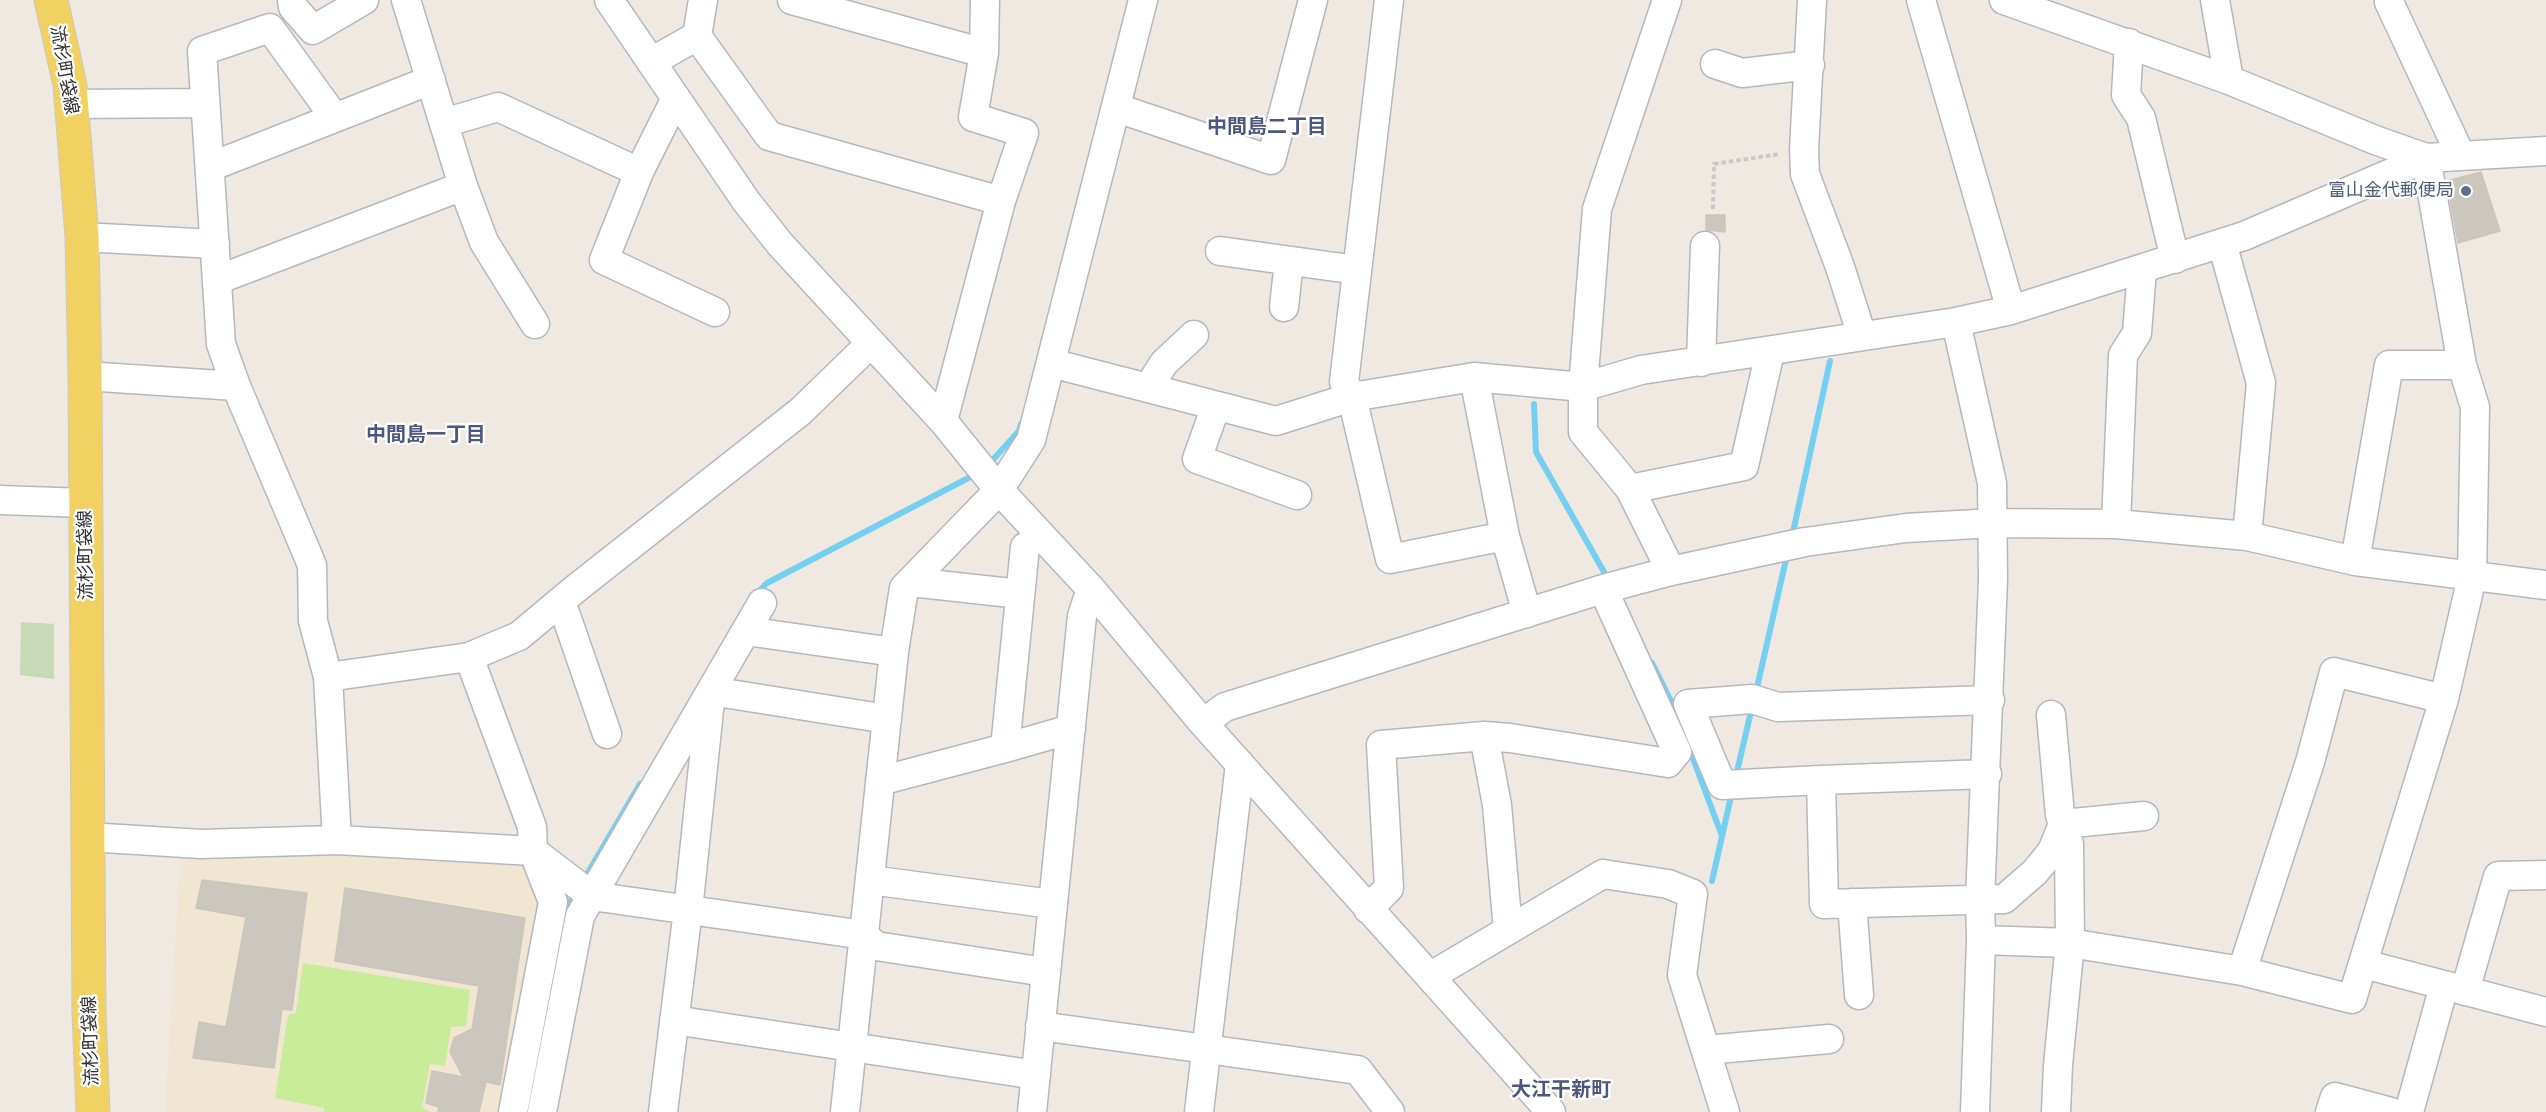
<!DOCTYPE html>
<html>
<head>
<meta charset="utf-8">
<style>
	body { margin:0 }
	canvas { display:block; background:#efe9e1 }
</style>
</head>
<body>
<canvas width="2546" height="1112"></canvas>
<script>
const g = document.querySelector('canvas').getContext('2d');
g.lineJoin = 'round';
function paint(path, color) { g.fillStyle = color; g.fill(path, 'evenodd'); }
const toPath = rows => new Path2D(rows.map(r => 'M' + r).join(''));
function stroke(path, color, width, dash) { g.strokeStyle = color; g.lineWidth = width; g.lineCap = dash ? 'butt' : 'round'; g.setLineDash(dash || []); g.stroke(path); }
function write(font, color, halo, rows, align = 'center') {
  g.font = font + ' "PT Sans","Noto Sans JP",sans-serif'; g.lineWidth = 4.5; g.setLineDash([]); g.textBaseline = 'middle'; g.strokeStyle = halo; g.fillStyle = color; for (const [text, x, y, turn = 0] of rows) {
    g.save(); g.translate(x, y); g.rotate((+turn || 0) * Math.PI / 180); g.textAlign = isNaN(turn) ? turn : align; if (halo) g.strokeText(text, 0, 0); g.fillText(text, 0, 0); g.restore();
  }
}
paint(toPath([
	[181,851,518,858,545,908,505,1112,165,1112]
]), '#f0e6d1');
paint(toPath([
	[21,622,54,624,54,679,20,675]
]), '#c8d9b8');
paint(toPath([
	[303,963,470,990,466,1026,451,1027,445,1066,430,1064,422,1107,430,1112,324,1112,324,1108,275,1098,288,1015,296,1013]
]), '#c9ec9a');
stroke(toPath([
	[1534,404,1536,452,1608,579],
	[989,464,1019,431,1021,424],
	[1792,537,1830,361],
	[756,594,767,583,976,474],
	[1652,663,1674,707,1685,736],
	[1756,692,1787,555],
	[1688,745,1722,836],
	[1736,776,1752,707],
	[583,881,640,784],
	[1712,881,1732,792],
	[561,933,571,900,576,892]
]), '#75cff0', 6);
const building = toPath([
	[2481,172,2500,231,2458,243,2447,181,2481,172],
	[1706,215,1725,215,1725,232,1706,230,1706,215],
	[202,880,307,893,292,1010,282,1009,274,1068,193,1058,199,1022,226,1027,246,917,196,908,202,880],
	[345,888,525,918,500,1085,486,1082,479,1112,438,1112,439,1107,426,1103,432,1071,463,1077,450,1052,454,1038,472,1029,479,986,335,961,345,888]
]);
paint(building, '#cbc7bf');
stroke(building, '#cbc5ba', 1.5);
const minor = toPath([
	[292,0,293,7,313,30,364,0],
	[406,0,463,186,484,242,535,324],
	[609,0,746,201,780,244,943,421,999,490,1091,589,1203,723,1551,1112],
	[792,0,984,53],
	[1389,0,1344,382,1352,397,1390,559,1505,536,1474,377],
	[1667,0,1597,209,1583,387,1641,370,1956,322,2011,310,2244,236,2426,158,2462,365,2475,407,2472,577,2444,699,2352,999,2242,971,2070,943,1981,940],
	[1812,0,1804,150,1805,174,1840,267,1862,336],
	[1921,0,2011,310],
	[2004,0,2229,80,2375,140,2426,158,2546,151],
	[2215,0,2229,80],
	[2389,2,2461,156],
	[697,36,769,136,1001,201],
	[2129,43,2126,95,2141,118,2175,259],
	[651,62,697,36,703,0],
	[1715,64,1742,73,1810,65],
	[676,98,639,172,604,260,715,312],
	[72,104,205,103],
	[1117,108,1271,160,1313,0],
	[444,123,498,107,639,172],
	[210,167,431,80],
	[82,237,215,244],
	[2222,243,2261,383,2247,536],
	[1220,251,1357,270],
	[217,280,463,186],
	[1284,307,1289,261],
	[1956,322,1992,483,1993,579,1980,900,1981,940,1975,1112],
	[1701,362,1705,246],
	[1051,363,1276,421,1352,397,1474,377,1583,387,1583,432,1630,489,1744,466,1770,352],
	[2462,365,2389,365,2355,561,2546,585],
	[85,376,236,386,312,565,313,621,328,677,337,840,201,844,88,837],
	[236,386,221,344,202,51,270,28,335,118],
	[1148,388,1164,363,1194,335],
	[1216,406,1197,459,1297,495],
	[943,421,1001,201,1024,133,973,117,984,53,985,0],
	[1630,489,1671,571],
	[0,500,85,503],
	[2116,524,2123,355,2137,333,2142,270],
	[1505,536,1527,613],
	[1025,547,1005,748,1071,729],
	[911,582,1020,594],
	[561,601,607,734],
	[746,631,894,652],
	[469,657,532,827,533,851,553,902,513,1112],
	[328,677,469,657,519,636,574,590,801,411,870,344],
	[2051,715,2060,815,2069,844,2070,943,2058,1065,2056,1112],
	[1203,723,1225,707,1603,589,1671,571,1805,542,1906,528,1993,523,2116,524,2247,536,2355,561],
	[1484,736,1510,738,1668,763,1677,752,1603,589],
	[1987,774,1821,780,1824,904,2004,899,2035,872,2052,851,2063,824,2144,816],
	[1821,780,1722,785,1688,704,1752,699,1778,707,1990,700],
	[880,781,1005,748],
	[337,840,533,851,592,896,864,935,876,946,1045,972],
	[870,880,1052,904],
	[1852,903,1859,995],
	[1368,909,1389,888,1381,745,1484,736,1497,805,1508,930],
	[2364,964,2546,1012],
	[2242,971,2310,762,2334,672,2444,699],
	[1431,976,1603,874,1668,884,1693,894,1682,975,1725,1112],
	[2465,991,2498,876,2546,875],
	[674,1020,1036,1075],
	[1040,1026,1358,1070,1390,1112],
	[1706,1050,1829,1039],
	[542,1112,580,916,762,603],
	[663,1112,688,910,711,691,887,719],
	[845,1112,894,652,904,588,999,490,1031,440,1143,0],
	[1032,1112,1082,616,1091,589],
	[1199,1112,1240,764],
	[2330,1112,2335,1097,2391,1112],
	[2409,1112,2444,986]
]);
const major = toPath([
	[51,0,70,85,82,237,85,376,89,1014,93,1112]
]);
stroke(minor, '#b4b7c1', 31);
stroke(major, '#c9c9c9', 35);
stroke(toPath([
	[1713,209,1714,164,1780,154]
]), '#c9c9c9', 4, [4.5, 3]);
stroke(minor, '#fff', 28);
stroke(major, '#f2d163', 33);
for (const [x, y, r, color] of [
	[2466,191,6,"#5c6f8a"]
]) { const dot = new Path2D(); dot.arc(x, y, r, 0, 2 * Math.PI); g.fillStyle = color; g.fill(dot); stroke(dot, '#fff', 2); }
write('18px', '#2e2e2e', '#fff', [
	["流杉町袋線",64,70,80],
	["流杉町袋線",86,555,-91],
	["流杉町袋線",91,1041,-92]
]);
write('18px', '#4e5e75', '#fff', [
	["富山金代郵便局",2454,191]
], 'right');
write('bold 20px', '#4d5680', '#fff', [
	["中間島二丁目",1267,127],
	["中間島一丁目",426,435],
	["大江干新町",1561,1090]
]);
</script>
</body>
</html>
